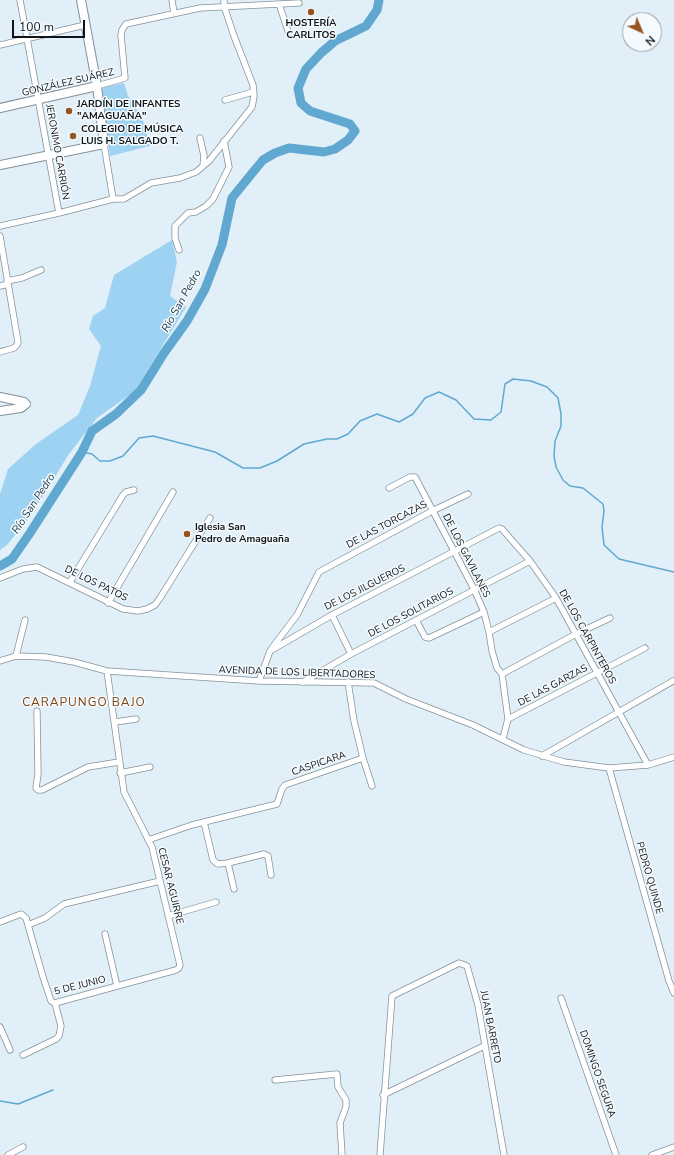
<!DOCTYPE html>
<html>
<head>
<meta charset="utf-8">
<style>
	body { margin:0 }
	#map { position:relative; width:674px; height:1155px; overflow:hidden; background:#e0eff8; font-family:"Nunito Sans",sans-serif }
	canvas { display:block }
	.north { position:absolute; left:622px; top:12px; width:40px; height:40px; box-sizing:border-box; background:#f5fafe; border:1px solid #999ea2; border-radius:50%; rotate:136deg; font-size:11px; font-weight:700; line-height:16px; text-align:center; color:#0f1417 }
	.north::after { content:''; display:block; margin:auto; width:14px; height:18px; background:#965420; clip-path:polygon(50% 0,100% 100%,50% 72%,0 100%) }
	.scale { position:absolute; left:12px; top:20px; width:73px; height:18px; box-sizing:border-box; border:2px solid #0f1417; border-top:0; padding-left:5px; font-size:12px; line-height:14px; white-space:nowrap; color:#0f1417; -webkit-text-stroke:3px #f5fafe; paint-order:stroke }
</style>
</head>
<body>
<div id="map">
<canvas width="674" height="1155"></canvas>
<div class="north">N</div>
<div class="scale">100 m</div>
</div>
<script>
const g = document.querySelector('canvas').getContext('2d');
g.lineJoin = 'round';
function paint(path, color) { g.fillStyle = color; g.fill(path, 'evenodd'); }
const toPath = rows => new Path2D(rows.map(r => 'M' + r).join(''));
function stroke(path, color, width, dash) { g.strokeStyle = color; g.lineWidth = width; g.lineCap = dash ? 'butt' : 'round'; g.setLineDash(dash || []); g.stroke(path); }
function write(font, color, halo, rows, align = 'center') {
  g.font = font + ' "Nunito Sans",sans-serif'; g.lineWidth = 3; g.setLineDash([]); g.textBaseline = 'middle'; g.strokeStyle = halo; g.fillStyle = color; for (const [text, x, y, turn = 0] of rows) {
    g.save(); g.translate(x, y); g.rotate((+turn || 0) * Math.PI / 180); g.textAlign = isNaN(turn) ? turn : align; if (halo) g.strokeText(text, 0, 0); g.fillText(text, 0, 0); g.restore();
  }
}
paint(toPath([
	[124,83,128,96,143,120,150,146,110,156,102,91,104,87],
	[172,240,177,262,170,296,186,307,135,391,97,418,69,454,31,515,7,545,0,550,0,494,8,469,36,444,78,415,90,386,101,346,89,329,93,316,105,308,114,275]
]), '#9dd2f2');
stroke(toPath([
	[82,452,92,454,100,461,110,461,123,456,139,438,153,436,215,452,243,468,260,468,277,461,304,444,327,439,337,439,348,434,360,421,377,414,399,422,413,414,425,398,439,392,456,400,474,419,491,420,501,412,505,384,513,379,531,381,547,387,558,398,561,414,561,426,555,441,554,456,556,467,563,480,570,486,583,488,603,504,604,511,602,527,604,545,619,559,674,572],
	[0,1101,18,1104,53,1090]
]), '#61a8d1', 1.5);
stroke(toPath([
	[0,566,12,559,30,533,82,452,92,431,116,414,141,390,164,353,187,321,205,289,222,245,232,198,249,177,263,160,275,153,289,148,324,152,335,149,348,140,355,131,350,124,310,111,301,103,298,88,306,69,321,53,335,41,366,26,377,10,379,0]
]), '#61a8d1', 9);
const street = toPath([
	[20,0,59,213],
	[172,0,174,13],
	[279,4,288,31],
	[0,45,85,25],
	[97,86,125,78,121,35,122,30,126,24,200,8,299,3],
	[225,100,253,92],
	[200,138,204,156,203,166],
	[104,144,113,199],
	[0,226,59,213,113,199,124,199,151,183,180,178,196,172,209,161,252,107,254,96,253,85,234,36,224,6,224,0],
	[0,236,18,342,17,345,14,348,0,352],
	[179,250,175,238,175,226,188,213,196,212,206,206,213,199,229,167,224,141],
	[7,281,22,278,41,270],
	[0,286,8,284],
	[389,488,410,477,415,477,474,589,484,612,489,632,492,651,497,668,502,674,508,719],
	[0,578,23,569,37,567,123,609,138,611,147,609,155,605,160,598,210,518],
	[70,582,123,495,126,492,134,490],
	[108,603,173,492],
	[332,615,351,654],
	[416,620,425,637,429,638,484,612],
	[489,632,556,598],
	[272,648,297,615,319,572,432,511,468,494],
	[16,656,25,620],
	[0,661,16,656,46,657,74,662,107,671,259,681,374,683,406,699,473,725,524,750,564,762,609,768,648,765,674,757],
	[502,674,576,634,610,618],
	[259,681,270,651,332,615,499,528,502,529,530,561,556,598,648,765],
	[303,682,351,654,530,561],
	[37,711,38,774,36,788,38,790,42,790,88,767,119,762],
	[115,722,136,719],
	[503,738,508,719,645,648],
	[542,756,673,681],
	[363,758,372,786],
	[609,768,669,981,674,993],
	[120,773,150,767],
	[204,822,213,860,218,864,228,863,234,889],
	[148,840,192,825,277,804,282,789,285,785,363,758,354,721,348,682],
	[228,863,264,854,268,856,271,875],
	[168,916,216,902],
	[0,922,21,914,26,918,43,977,51,1001,55,1003,176,970,179,968,180,965,152,847,124,792,107,671],
	[28,925,45,918,64,904,160,881],
	[105,934,117,986],
	[561,998,616,1155],
	[0,1027,10,1050],
	[23,1055,56,1039,59,1036,61,1026,55,1003],
	[275,1080,337,1074,338,1087,346,1100,346,1107,340,1123,342,1155],
	[383,1095,484,1046],
	[8,1155,23,1147],
	[380,1155,392,996,459,963,467,966,478,1005,504,1155],
	[652,1155,674,1147]
]);
const secondary = toPath([
	[0,108,97,86],
	[0,165,104,144,97,86,81,0],
	[0,397,24,402,26,404,21,408,0,411]
]);
stroke(street, '#84919a', 7);
stroke(secondary, '#84919a', 10);
stroke(street, '#fff', 5.5);
stroke(secondary, '#fff', 8);
for (const [x, y, r, color] of [
	[311,12,4,"#965420"],
	[69,111,4,"#965420"],
	[73,136,4,"#965420"],
	[187,534,4,"#965420"]
]) { const dot = new Path2D(); dot.arc(x, y, r, 0, 2 * Math.PI); g.fillStyle = color; g.fill(dot); stroke(dot, '#f5fafe', 1.5); }
write('bold 10px', '#0f1417', '#f5fafe', [
	["HOSTERÍA",311,24,"center"],
	["CARLITOS",311,36,"center"],
	["JARDÍN DE INFANTES",77,105],
	["\"AMAGUAÑA\"",77,117],
	["COLEGIO DE MÚSICA",81,130],
	["LUIS H. SALGADO T.",81,142],
	["Iglesia San",195,528],
	["Pedro de Amaguaña",195,540]
], 'left');
write('10px', '#0f1417', '#f5fafe', [
	["GONZÁLEZ SUÁREZ",68,83,-13],
	["JERONIMO CARRIÓN",57,152,80],
	["DE LAS TORCAZAS",387,525,-28],
	["DE LOS GAVILANES",466,556,63],
	["DE LOS PATOS",96,584,26],
	["DE LOS JILGUEROS",365,588,-27],
	["DE LOS SOLITARIOS",411,613,-28],
	["DE LOS CARPINTEROS",587,637,61],
	["AVENIDA DE LOS LIBERTADORES",297,673,2],
	["DE LAS GARZAS",553,686,-28],
	["CASPICARA",319,764,-19],
	["PEDRO QUINDE",649,878,74],
	["CESAR AGUIRRE",170,886,76],
	["5 DE JUNIO",80,986,-14],
	["JUAN BARRETO",490,1027,79],
	["DOMINGO SEGURA",597,1074,71]
]);
write('italic 11px', '#173749', '#f5fafe', [
	["Rio San Pedro",182,301,-61],
	["Río San Pedro",34,504,-57]
]);
g.letterSpacing = '1px';
write('12px', '#7d4311', '#f5fafe', [
	["CARAPUNGO BAJO",84,703]
]);
g.letterSpacing = '0px';
</script>
</body>
</html>
